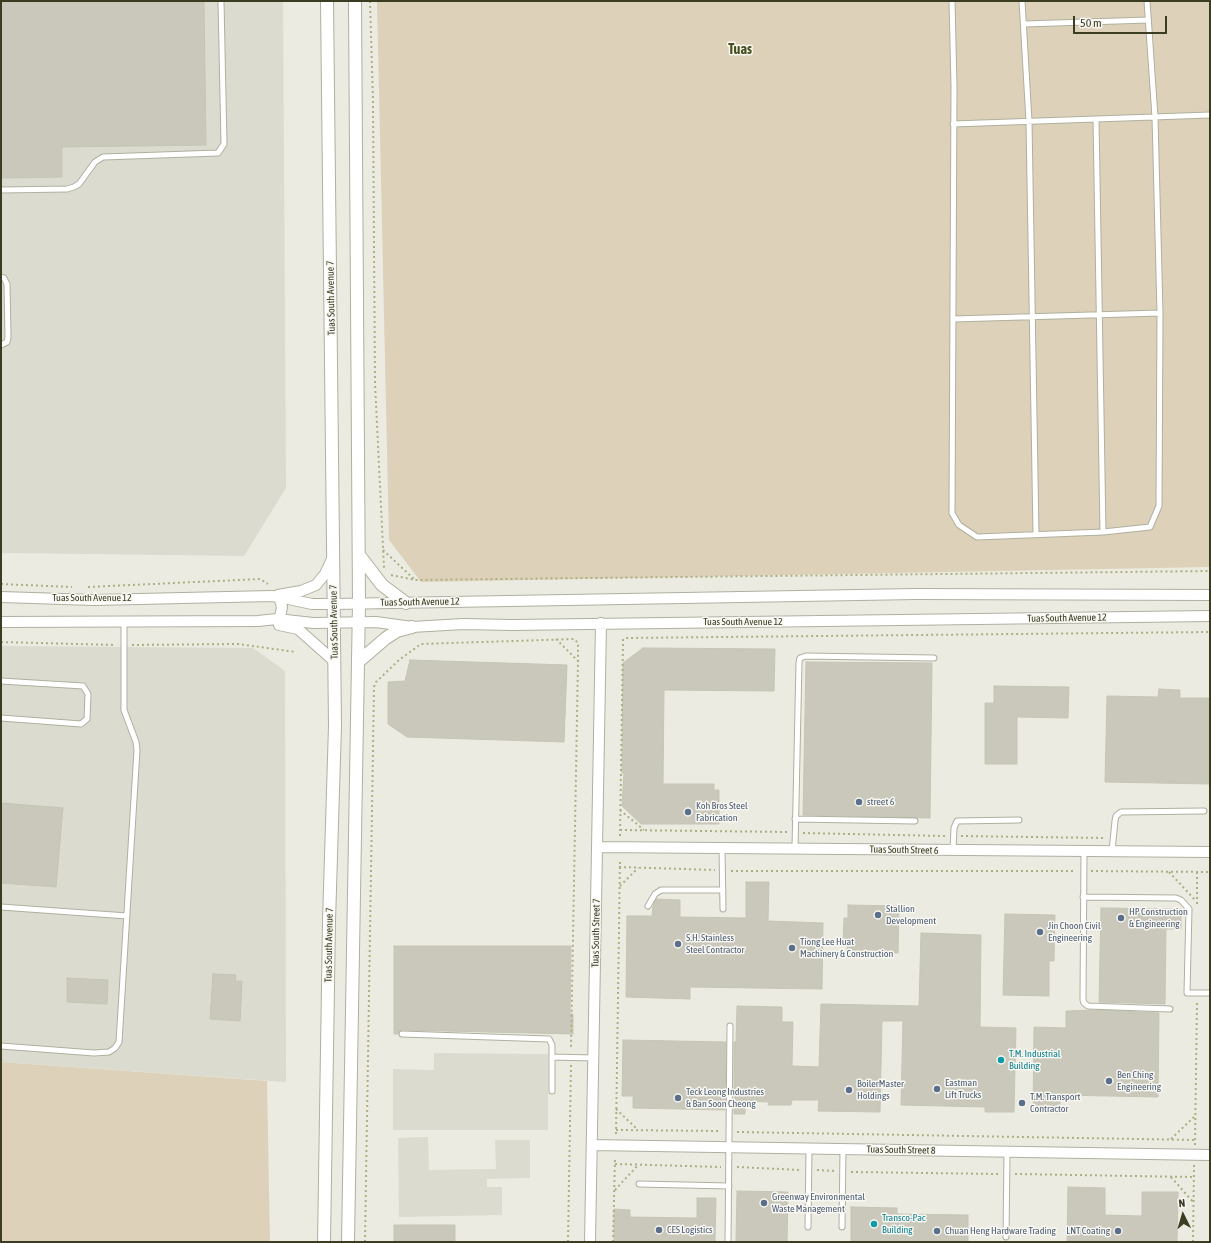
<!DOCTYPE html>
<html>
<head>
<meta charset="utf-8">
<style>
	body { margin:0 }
	#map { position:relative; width:1211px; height:1243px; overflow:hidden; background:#ecebe1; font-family:"Asap Condensed",sans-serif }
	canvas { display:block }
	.frame { position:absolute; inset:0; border:2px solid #3a3d22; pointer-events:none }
	.north { position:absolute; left:1163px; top:1195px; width:40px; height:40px; -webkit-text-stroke:3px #f8f7f2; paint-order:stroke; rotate:355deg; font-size:11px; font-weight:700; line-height:16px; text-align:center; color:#3a3d22 }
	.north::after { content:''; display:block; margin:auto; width:14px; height:18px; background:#3a3d22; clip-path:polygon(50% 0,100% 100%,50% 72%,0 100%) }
	.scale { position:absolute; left:1073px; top:16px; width:94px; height:18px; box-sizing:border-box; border:2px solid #3a3d22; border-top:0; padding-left:5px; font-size:12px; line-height:14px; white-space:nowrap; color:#3a3d22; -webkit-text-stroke:3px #f8f7f2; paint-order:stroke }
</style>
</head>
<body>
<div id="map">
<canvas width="1211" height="1243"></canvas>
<div class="frame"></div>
<div class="north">N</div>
<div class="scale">50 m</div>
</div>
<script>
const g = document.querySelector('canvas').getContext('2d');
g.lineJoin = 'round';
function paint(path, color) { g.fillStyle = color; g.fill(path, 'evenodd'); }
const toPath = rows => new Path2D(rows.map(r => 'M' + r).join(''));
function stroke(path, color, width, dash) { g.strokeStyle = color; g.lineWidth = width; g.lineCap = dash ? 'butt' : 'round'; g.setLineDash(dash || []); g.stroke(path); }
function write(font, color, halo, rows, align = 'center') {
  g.font = font + ' "Asap Condensed",sans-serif'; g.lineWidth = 3; g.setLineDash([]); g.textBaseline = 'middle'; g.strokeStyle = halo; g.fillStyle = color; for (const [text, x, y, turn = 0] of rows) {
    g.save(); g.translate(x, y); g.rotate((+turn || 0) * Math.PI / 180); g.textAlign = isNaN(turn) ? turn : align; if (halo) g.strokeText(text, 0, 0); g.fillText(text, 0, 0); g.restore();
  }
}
paint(toPath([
	[1,1,283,1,286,488,244,556,1,553],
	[1,646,253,648,285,671,286,1082,1,1062],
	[434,1053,548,1054,548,1130,393,1130,393,1069,434,1070],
	[428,1137,429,1170,496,1169,495,1140,530,1140,530,1178,487,1179,487,1187,502,1187,502,1215,399,1217,398,1138]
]), '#dcdbd0');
paint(toPath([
	[377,1,1210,1,1210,567,421,582,389,540],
	[1,1062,267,1081,270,1242,1,1242]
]), '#ddd1ba');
const building = toPath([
	[1,1,204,2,206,145,62,147,62,177,1,178,1,1],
	[643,648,775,649,774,691,664,690,663,784,714,784,714,790,719,790,719,824,641,824,622,806,624,773,622,773,623,663,643,648],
	[410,660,567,665,564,742,407,737,388,724,388,682,405,681,410,660],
	[806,662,932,663,930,818,803,815,806,662],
	[994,686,1069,687,1068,718,1017,717,1017,764,985,764,985,703,994,703,994,686],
	[1159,689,1180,690,1180,698,1210,698,1210,784,1105,782,1107,696,1158,697,1159,689],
	[1,803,63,808,56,887,1,883,1,803],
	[746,882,769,882,768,921,823,923,822,989,690,987,690,999,626,997,627,916,652,916,653,906,656,899,680,900,680,917,746,918,746,882],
	[848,905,899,906,898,953,847,952,847,943,843,943,844,918,848,918,848,905],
	[1101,908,1181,909,1181,929,1166,929,1165,1004,1099,1002,1101,908],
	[1005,914,1055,915,1054,961,1049,961,1049,996,1003,995,1005,914],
	[921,933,981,935,980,1027,1016,1028,1014,1112,985,1112,985,1107,901,1105,903,1021,882,1021,880,1112,818,1111,819,1100,792,1100,791,1105,768,1105,769,1102,745,1101,745,1114,734,1114,734,1042,736,1042,737,1006,782,1007,782,1022,793,1022,792,1066,819,1067,821,1004,919,1006,921,933],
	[394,946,571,946,570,1014,573,1014,573,1034,402,1030,398,1034,394,1034,394,946],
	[213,974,236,975,235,981,242,981,240,1021,210,1019,213,974],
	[67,978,108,980,107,1004,67,1002,67,978],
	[1099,1010,1159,1013,1158,1097,1060,1095,1060,1113,1033,1112,1034,1027,1066,1028,1066,1011,1099,1010],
	[623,1040,726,1042,725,1110,633,1108,633,1096,622,1096,623,1040],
	[1068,1187,1105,1188,1105,1215,1142,1216,1142,1192,1178,1192,1177,1242,1067,1242,1068,1187],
	[737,1191,788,1192,787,1242,736,1242,737,1191],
	[697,1198,716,1198,715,1242,614,1242,614,1209,630,1210,630,1217,697,1218,697,1198],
	[851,1207,897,1208,897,1214,968,1215,968,1242,851,1242,851,1207],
	[394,1225,455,1225,455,1242,394,1242,394,1225]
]);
paint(building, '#c9c8ba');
stroke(building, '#c5c5b4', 1);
const service = toPath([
	[952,1,954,86,952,513,959,525,977,537,1103,532,1150,527,1159,506,1160,313,1155,117,1147,1],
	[1022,1,1029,121,1036,535],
	[1024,24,1148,20],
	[1096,119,1103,532],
	[953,124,1210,115],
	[1,190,67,189,74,187,79,184,95,162,103,157,218,153,224,144,221,1],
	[1,277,4,278,7,284,8,337,7,342,1,345],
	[953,319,1160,313],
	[1,681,83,686,88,694,87,719,81,724,1,718],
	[795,819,915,821],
	[722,848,723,909],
	[795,848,799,662,800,658,806,656,934,658],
	[953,850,954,828,957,821,1019,820],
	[1084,851,1083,1000,1084,1003,1088,1006,1170,1009],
	[1112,851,1115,821,1116,816,1121,812,1204,811],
	[1083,897,1176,898,1181,900,1189,909,1187,993,1210,993],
	[648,906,655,894,661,890,723,890],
	[1,907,127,916],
	[402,1034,549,1039,552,1045,552,1091],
	[1,1046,94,1053,109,1052,115,1048,119,1042,137,750,136,742,124,710,124,621],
	[552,1057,593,1058],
	[639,1184,729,1186],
	[808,1227,809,1149],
	[842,1227,843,1149],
	[1006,1237,1007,1152],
	[728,1242,730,1026]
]);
const minor = toPath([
	[278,595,301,591,316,585,325,574,333,557],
	[1,597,94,600,272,596,279,597,282,607,280,617,277,619],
	[279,597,312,604,334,604,916,594,1210,595],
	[1,622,258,621,277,619,313,623,376,622,412,627,463,624,512,625,1210,616],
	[279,625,298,629,334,661],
	[597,847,1210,852],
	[592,1145,1210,1155],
	[590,1242,601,623]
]);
const tertiary = toPath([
	[359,555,382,585,406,603],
	[358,662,386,638,397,631,412,627],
	[324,1242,329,921,335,726,327,1],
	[348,1242,359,603,355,1]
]);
stroke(service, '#afb0a0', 7);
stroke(minor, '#afb0a0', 12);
stroke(tertiary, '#afb0a0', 14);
stroke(toPath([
	[370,1,373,101,375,383,384,568],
	[383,550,414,579],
	[391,575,415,580,1210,571],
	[1,584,72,587],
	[88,587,260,579,268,584],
	[556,639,578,661,571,1049],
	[1,642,116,645],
	[132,645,238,644,296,652],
	[620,810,644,830],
	[620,830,787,832],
	[803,833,945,836],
	[620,836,623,640,625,638,1210,632],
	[961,836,1105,838],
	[619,867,715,870],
	[731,871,1075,871],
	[1091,871,1210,872],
	[1169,872,1196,901],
	[1197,872,1197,905],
	[620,886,638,868],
	[616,1109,637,1129],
	[616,1130,721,1131],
	[737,1132,1195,1140],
	[616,1134,620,859],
	[1171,1139,1195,1116],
	[1195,1145,1197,1001],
	[615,1164,721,1167],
	[737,1167,801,1170],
	[817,1170,835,1171],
	[851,1172,999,1174],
	[1015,1174,1194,1177],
	[1171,1177,1194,1203],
	[615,1190,638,1165],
	[365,1242,374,687,376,682,399,660,421,644,574,639,578,643,578,661],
	[568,1242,571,1065],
	[613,1242,615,1157],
	[1193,1242,1194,1165]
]), '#acaf82', 2, [2, 3]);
stroke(service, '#fff', 5);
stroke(minor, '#fff', 10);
stroke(tertiary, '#fff', 12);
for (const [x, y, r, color] of [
	[859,802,4,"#5c6f8a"],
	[688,812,4,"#5c6f8a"],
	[878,915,4,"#5c6f8a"],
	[1121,918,4,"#5c6f8a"],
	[1040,932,4,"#5c6f8a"],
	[678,944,4,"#5c6f8a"],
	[792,948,4,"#5c6f8a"],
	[1001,1060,4,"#0f9aa8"],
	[1109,1081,4,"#5c6f8a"],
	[937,1089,4,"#5c6f8a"],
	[849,1090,4,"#5c6f8a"],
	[678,1098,4,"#5c6f8a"],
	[1022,1103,4,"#5c6f8a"],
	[764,1203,4,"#5c6f8a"],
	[874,1224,4,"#0f9aa8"],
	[659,1230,4,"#5c6f8a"],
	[937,1231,4,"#5c6f8a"],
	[1118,1231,4,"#5c6f8a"]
]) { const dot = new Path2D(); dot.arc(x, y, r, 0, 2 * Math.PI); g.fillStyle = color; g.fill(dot); stroke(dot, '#f8f7f2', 1.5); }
write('10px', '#3a3d22', '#f8f7f2', [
	["Tuas South Avenue 7",331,298,-91],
	["Tuas South Avenue 12",92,598],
	["Tuas South Avenue 12",420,602,-1],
	["Tuas South Avenue 12",1067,618,-1],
	["Tuas South Avenue 7",334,622,-91],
	["Tuas South Avenue 12",743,622],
	["Tuas South Street 6",904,850,1],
	["Tuas South Street 7",596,933,-89],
	["Tuas South Avenue 7",329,945,-89],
	["Tuas South Street 8",901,1150,1]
]);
write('10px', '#4e5e75', '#f8f7f2', [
	["street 6",867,802],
	["Koh Bros Steel",696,806],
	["Fabrication",696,818],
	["Stallion",886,909],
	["Development",886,921],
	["HP Construction",1129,912],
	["& Engineering",1129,924],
	["Jin Choon Civil",1048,926],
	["Engineering",1048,938],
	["S.H. Stainless",686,938],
	["Steel Contractor",686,950],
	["Tiong Lee Huat",800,942],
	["Machinery & Construction",800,954],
	["Ben Ching",1117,1075],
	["Engineering",1117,1087],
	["Eastman",945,1083],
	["Lift Trucks",945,1095],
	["BoilerMaster",857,1084],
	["Holdings",857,1096],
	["Teck Leong Industries",686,1092],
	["& Ban Soon Cheong",686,1104],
	["T.M. Transport",1030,1097],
	["Contractor",1030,1109],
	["Greenway Environmental",772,1197],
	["Waste Management",772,1209],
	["CES Logistics",667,1230],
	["Chuan Heng Hardware Trading",945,1231],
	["LNT Coating",1110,1231,"right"]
], 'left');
write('10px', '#0d838f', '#f8f7f2', [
	["T.M. Industrial",1009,1054],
	["Building",1009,1066],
	["Transco-Pac",882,1218],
	["Building",882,1230]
], 'left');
write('bold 14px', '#484f1e', '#f8f7f2', [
	["Tuas",740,50]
]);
</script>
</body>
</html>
